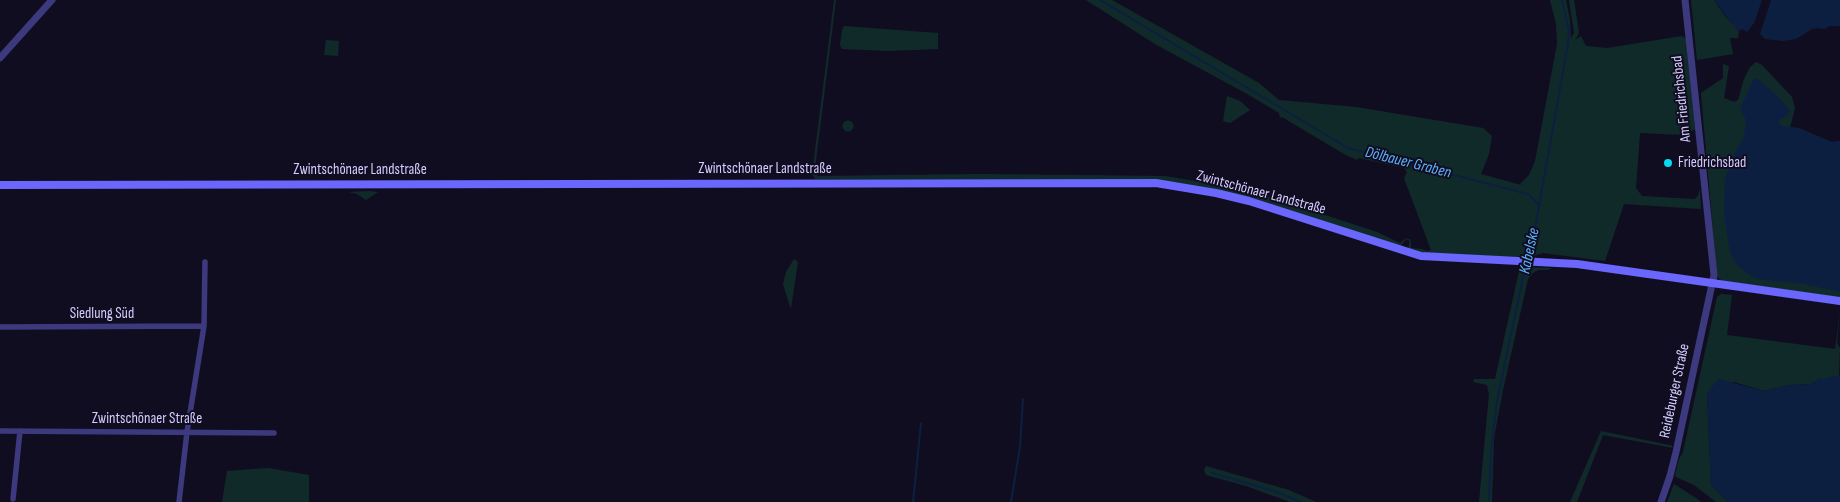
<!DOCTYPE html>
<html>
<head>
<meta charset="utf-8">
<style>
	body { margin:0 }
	canvas { display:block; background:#110d20 }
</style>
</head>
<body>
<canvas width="1840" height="502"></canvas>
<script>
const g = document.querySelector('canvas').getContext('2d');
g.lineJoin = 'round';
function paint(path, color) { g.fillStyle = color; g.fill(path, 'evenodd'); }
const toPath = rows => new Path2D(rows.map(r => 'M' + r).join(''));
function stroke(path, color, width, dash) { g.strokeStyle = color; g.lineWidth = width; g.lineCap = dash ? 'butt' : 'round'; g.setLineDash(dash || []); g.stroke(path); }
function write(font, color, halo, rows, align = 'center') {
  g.font = font + ' "Sofia Sans Condensed",sans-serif'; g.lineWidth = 4; g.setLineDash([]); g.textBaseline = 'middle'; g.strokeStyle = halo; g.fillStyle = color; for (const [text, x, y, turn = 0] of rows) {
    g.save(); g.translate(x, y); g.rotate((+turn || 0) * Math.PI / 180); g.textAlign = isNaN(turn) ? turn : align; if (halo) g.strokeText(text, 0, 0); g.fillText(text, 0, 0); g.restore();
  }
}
paint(toPath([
	[834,0,836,0,815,168,815,174,818,176,981,174,1165,176,1219,185,1273,198,1377,232,1400,243,1406,238,1411,240,1411,248,1422,249,1427,251,1431,250,1404,178,1407,172,1404,168,1359,158,1357,160,1344,154,1282,117,1280,118,1279,113,1249,95,1155,44,1086,0,1112,0,1259,83,1279,100,1356,107,1483,128,1492,136,1489,154,1481,174,1521,185,1520,184,1529,175,1535,161,1557,44,1556,24,1550,0,1566,0,1570,21,1571,38,1574,33,1569,0,1574,0,1579,33,1575,40,1581,36,1586,46,1607,48,1682,36,1686,39,1695,129,1685,135,1640,133,1636,188,1642,196,1694,199,1698,196,1700,189,1701,209,1624,204,1605,261,1543,253,1534,256,1520,256,1516,257,1423,253,1408,249,1410,241,1406,239,1400,247,1252,198,1198,186,1161,180,815,179,812,174],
	[1691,0,1714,0,1725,16,1739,31,1738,38,1730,38,1733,54,1697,60],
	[844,26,938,33,938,49,888,51,842,49,840,45,842,30],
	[326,40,339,41,338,56,324,55],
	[1756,62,1762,65,1792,97,1795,108,1790,128,1780,127,1763,84,1807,283,1840,290,1840,298,1723,281,1717,277,1701,93,1723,78,1723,64,1729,66,1724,98,1734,102,1738,100,1744,79,1750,67],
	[1227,96,1240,101,1250,110,1230,123,1223,121],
	'842.5 126a5.5 5.5 0 1 1 11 0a5.5 5.5 0 1 1-11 0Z',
	[370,191,378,192,366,200,357,194,349,192],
	[794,259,798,262,791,308,790,307,783,284,786,272],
	[1520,267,1552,268,1548,270,1538,270,1533,273,1528,279,1503,390,1494,438,1492,502,1479,502,1489,394,1487,385,1473,382,1474,379,1495,379],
	[1721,294,1732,295,1727,335,1835,349,1840,312,1837,343,1840,348,1839,376,1824,380,1821,378,1811,384,1790,385,1764,391,1734,382,1707,393,1711,485,1728,502,1716,502,1694,485,1676,477,1675,475,1679,459,1683,452,1717,297],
	[1601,431,1669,445,1671,445,1673,448,1603,435,1577,502,1570,502],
	[1206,466,1289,490,1316,502,1290,502,1246,486,1206,475,1204,470],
	[268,468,309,475,309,502,222,502,227,471],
	[1674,484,1696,498,1701,502,1667,502]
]), '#102a2a');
paint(toPath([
	[1714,0,1762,0,1754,23,1747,32,1742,29,1739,31,1732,24],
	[1771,0,1840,0,1840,26,1830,26,1824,29,1817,28,1812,29,1796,39,1783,41,1765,39,1760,34],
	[1754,78,1761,81,1783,102,1790,111,1788,115,1778,121,1781,126,1799,128,1832,142,1840,141,1840,292,1804,284,1758,279,1749,275,1736,264,1730,252,1724,214,1725,178,1735,153,1744,137,1746,120,1740,109],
	[1840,375,1840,502,1728,502,1711,485,1707,393,1718,379,1764,391,1790,385,1811,384,1821,378,1825,379]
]), '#0c1f41');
stroke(toPath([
	[1100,0,1348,148,1528,194,1539,205],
	[1527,258,1535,228,1568,44,1569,32,1562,0],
	[1212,473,1274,491,1301,502],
	[913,502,921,423],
	[1011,502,1020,447,1023,399],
	[1489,502,1491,450,1497,401,1526,263]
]), '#0c1f41', 2);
stroke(toPath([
	[0,327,204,326],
	[0,431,274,433],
	[13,499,20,431],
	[179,502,187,432,204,326,205,262]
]), '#3c397f', 5.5);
stroke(toPath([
	[0,58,52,0],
	[1661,502,1670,476,1676,452,1714,275,1685,0]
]), '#3c397f', 7);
stroke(toPath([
	[0,185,1156,183,1216,193,1249,201,1421,256,1577,264,1840,301]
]), '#6b66fc', 8);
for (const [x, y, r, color] of [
	[1668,163,5,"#04daf4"]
]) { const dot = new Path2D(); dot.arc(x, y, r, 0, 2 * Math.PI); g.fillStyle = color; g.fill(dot); stroke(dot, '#110d20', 2); }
write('15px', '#d3cdfe', '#110d20', [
	["Am Friedrichsbad",1682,99,-96],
	["Zwintschönaer Landstraße",765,169],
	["Zwintschönaer Landstraße",360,170],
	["Zwintschönaer Landstraße",1261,193,15],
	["Siedlung Süd",102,314],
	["Reideburger Straße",1675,391,-78],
	["Zwintschönaer Straße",147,419]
]);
write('15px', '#d3cdfe', '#110d20', [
	["Friedrichsbad",1678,163]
], 'left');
write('italic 16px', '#5db1fc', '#110d20', [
	["Dölbauer Graben",1408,163,14],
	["Kabelske",1530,251,-78]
]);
</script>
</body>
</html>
